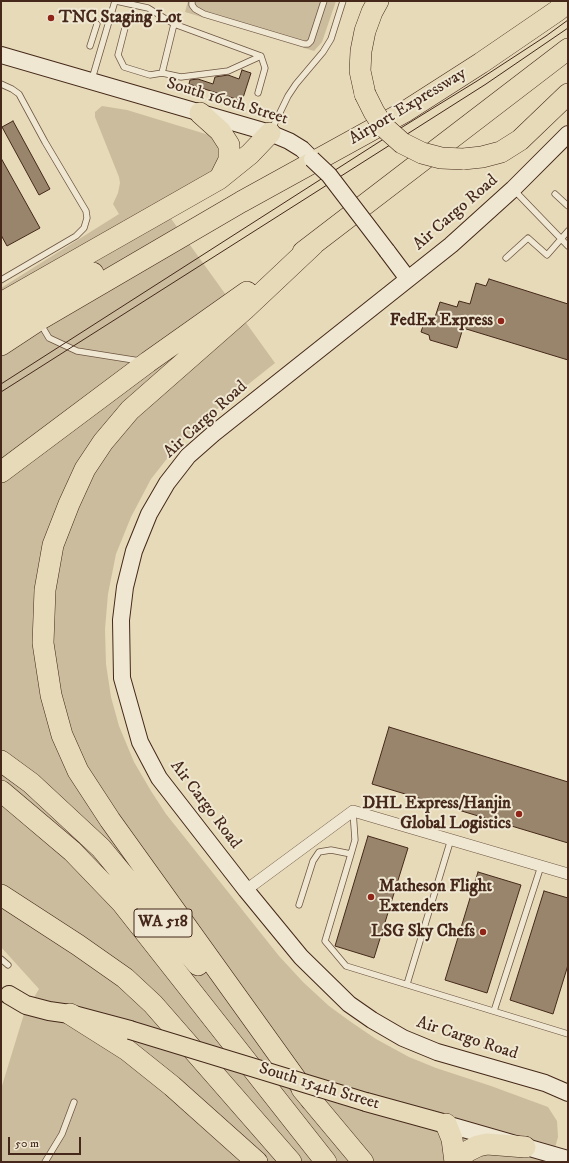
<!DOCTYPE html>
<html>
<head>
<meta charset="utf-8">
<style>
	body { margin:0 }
	#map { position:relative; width:569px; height:1163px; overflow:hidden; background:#e6dab8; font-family:"IM FELL DW Pica",serif }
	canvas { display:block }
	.frame { position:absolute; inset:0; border:2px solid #45281a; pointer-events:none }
	.scale { position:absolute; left:8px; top:1137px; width:73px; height:18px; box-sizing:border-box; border:2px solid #45281a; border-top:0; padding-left:5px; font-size:12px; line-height:14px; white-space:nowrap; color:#45281a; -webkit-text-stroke:3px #efe7d1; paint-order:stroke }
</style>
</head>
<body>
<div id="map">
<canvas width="569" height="1163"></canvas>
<div class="frame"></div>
<div class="scale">50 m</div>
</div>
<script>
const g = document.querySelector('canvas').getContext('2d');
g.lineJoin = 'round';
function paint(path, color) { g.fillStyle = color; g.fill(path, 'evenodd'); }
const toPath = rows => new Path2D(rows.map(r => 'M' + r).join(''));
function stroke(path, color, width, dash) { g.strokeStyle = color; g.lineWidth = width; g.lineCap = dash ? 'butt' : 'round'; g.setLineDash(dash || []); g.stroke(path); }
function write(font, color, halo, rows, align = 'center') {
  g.font = font + ' "IM FELL DW Pica",serif'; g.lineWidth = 4; g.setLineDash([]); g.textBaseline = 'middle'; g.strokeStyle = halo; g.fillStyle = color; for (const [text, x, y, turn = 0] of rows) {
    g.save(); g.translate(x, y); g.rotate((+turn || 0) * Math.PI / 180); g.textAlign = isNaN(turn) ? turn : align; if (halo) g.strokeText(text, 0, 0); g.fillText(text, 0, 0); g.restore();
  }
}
paint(toPath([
	[188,1,336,1,322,42,314,51,185,12],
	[102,106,127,110,209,135,217,141,221,153,221,162,209,174,159,202,275,363,211,414,177,446,151,479,131,517,116,554,108,594,105,629,106,664,111,697,119,726,134,762,151,791,166,814,279,956,303,982,329,1006,351,1022,376,1039,409,1057,436,1068,491,1086,548,1107,557,1121,558,1137,551,1162,1,1162,1,1089,24,1014,39,989,1,947,1,288,119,214,113,204,118,193,120,183,119,177,95,117,95,112]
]), '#cbbc9d');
const building = toPath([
	[242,70,251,73,242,101,189,84,190,80,198,79,213,84,215,77,228,75,239,79,242,70],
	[13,121,50,189,39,195,2,127,13,121],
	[1,158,40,228,7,246,1,235,1,158],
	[489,279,568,304,568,360,463,328,457,348,430,340,429,335,421,332,425,320,433,323,440,302,457,307,459,301,470,304,476,283,486,286,489,279],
	[389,727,568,782,568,843,372,784,389,727],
	[368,836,408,848,374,958,335,946,368,836],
	[478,872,521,885,487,993,445,980,478,872],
	[544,891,568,898,568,965,553,1014,510,1000,544,891]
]);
paint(building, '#99856c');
stroke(building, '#45281a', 1);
const lane = toPath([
	[192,1,192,5,195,9,204,14,304,44,308,44,311,41,324,1],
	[111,15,127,20,118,55,124,67,150,75,162,73,181,77,228,71,261,56,174,24,148,8,116,1],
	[90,46,97,24],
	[162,73,174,24],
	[92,79,115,1],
	[1,84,12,89,19,94,45,142,86,211,87,218,84,228,76,236,1,280],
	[258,93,265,68,261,56],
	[271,131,288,96,296,84,323,52,331,39,343,1],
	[514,190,568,246],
	[555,194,568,206],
	[506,258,528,238,547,255,568,231],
	[40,323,49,338,77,351,140,361],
	[351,854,325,941,346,966,568,1034],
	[299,905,313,861,319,852,331,850,351,854,355,840,353,811],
	[1,959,8,965],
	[407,984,451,839],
	[494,1011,541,866],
	[45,1162,62,1134,74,1102]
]);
const street = toPath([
	[246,890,353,811,568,874]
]);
const secondary = toPath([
	[1,55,270,133,289,141,302,149,312,159],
	[568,134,513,189,451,245,213,434,188,456,167,483,149,514,134,551,125,587,121,620,122,678,140,742,159,778,246,890,301,957,349,1004,372,1020,403,1038,437,1052,545,1083,568,1093],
	[387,251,408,279],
	[446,1124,568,1159]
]);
const primary = toPath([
	[9,995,26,1005,49,1011,70,1014,130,1030],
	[366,1102,446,1124]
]);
const highway = toPath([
	[365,94,360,71,361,51,365,31,372,12,378,1],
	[200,113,220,131,229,145,229,160,220,178],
	[463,159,482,157,501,152,520,140,568,94],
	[303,252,568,49],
	[1,303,219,179,250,154,270,133],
	[1,322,93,273],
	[1,345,39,320,241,202,406,111,481,63,557,11,568,2],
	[1,472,148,362,247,292],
	[1,761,31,783,101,848,198,965],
	[1,791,72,851,122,903,326,1162],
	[1,895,78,945,125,978,153,1004,291,1162],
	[70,1014,127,1050,172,1086,257,1162],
	[302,1089,363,1162],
	[311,1100,110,820,78,771,62,735,51,695,43,643,45,590,53,545,69,504,85,469,103,442,130,410,245,309,314,244],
	[446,1124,452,1139,455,1162],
	[459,1162,466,1152,478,1146,487,1144,525,1147]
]);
stroke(lane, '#6d5442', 7);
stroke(street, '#6d5442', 12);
stroke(secondary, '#45281a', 18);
stroke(primary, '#45281a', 20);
stroke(highway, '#45281a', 22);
stroke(lane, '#efe7d1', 5.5);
stroke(street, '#efe7d1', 11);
stroke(secondary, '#efe7d1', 16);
stroke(primary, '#e6dab8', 18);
stroke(highway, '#e6dab8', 21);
stroke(toPath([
	[1,384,404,126,477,81,546,36,568,20],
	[1,392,486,84,568,28]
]), '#45281a', 1);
const secondaryBridge = toPath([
	[312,159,329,175,387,251]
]);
const primaryBridge = toPath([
	[130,1030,366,1102]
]);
const highwayBridge = toPath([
	[365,94,374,112,383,126,402,143,422,153,441,158,463,159]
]);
stroke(secondaryBridge, '#45281a', 18, []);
stroke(primaryBridge, '#45281a', 20, []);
stroke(highwayBridge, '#45281a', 22, []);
stroke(secondaryBridge, '#efe7d1', 16);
stroke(primaryBridge, '#e6dab8', 18);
stroke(highwayBridge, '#e6dab8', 21);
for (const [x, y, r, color] of [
	[51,18,4,"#8f2418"],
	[501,321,4,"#8f2418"],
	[519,814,4,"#8f2418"],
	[371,897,4,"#8f2418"],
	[483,932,4,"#8f2418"]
]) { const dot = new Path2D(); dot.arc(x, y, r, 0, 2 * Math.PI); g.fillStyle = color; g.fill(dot); stroke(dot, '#efe7d1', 1.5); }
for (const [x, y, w] of [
	[163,923,58]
]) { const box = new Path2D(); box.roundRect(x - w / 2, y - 14, w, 28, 3); g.fillStyle = '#efe7d1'; g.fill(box); stroke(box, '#45281a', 1); }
write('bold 16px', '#45281a', null, [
	["WA 518",163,923]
]);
write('bold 17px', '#45281a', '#efe7d1', [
	["TNC Staging Lot",59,18,"left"],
	["FedEx Express",493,321],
	["DHL Express/Hanjin",511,804],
	["Global Logistics",511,824],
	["Matheson Flight",379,887,"left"],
	["Extenders",379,907,"left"],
	["LSG Sky Chefs",475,932]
], 'right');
write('17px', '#45281a', '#efe7d1', [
	["South 160th Street",227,102,17],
	["Airport Expressway",408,107,-31],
	["Air Cargo Road",456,213,-41],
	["Air Cargo Road",206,420,-42],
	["Air Cargo Road",205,805,53],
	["Air Cargo Road",467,1039,18],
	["South 154th Street",319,1087,17]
]);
</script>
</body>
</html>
